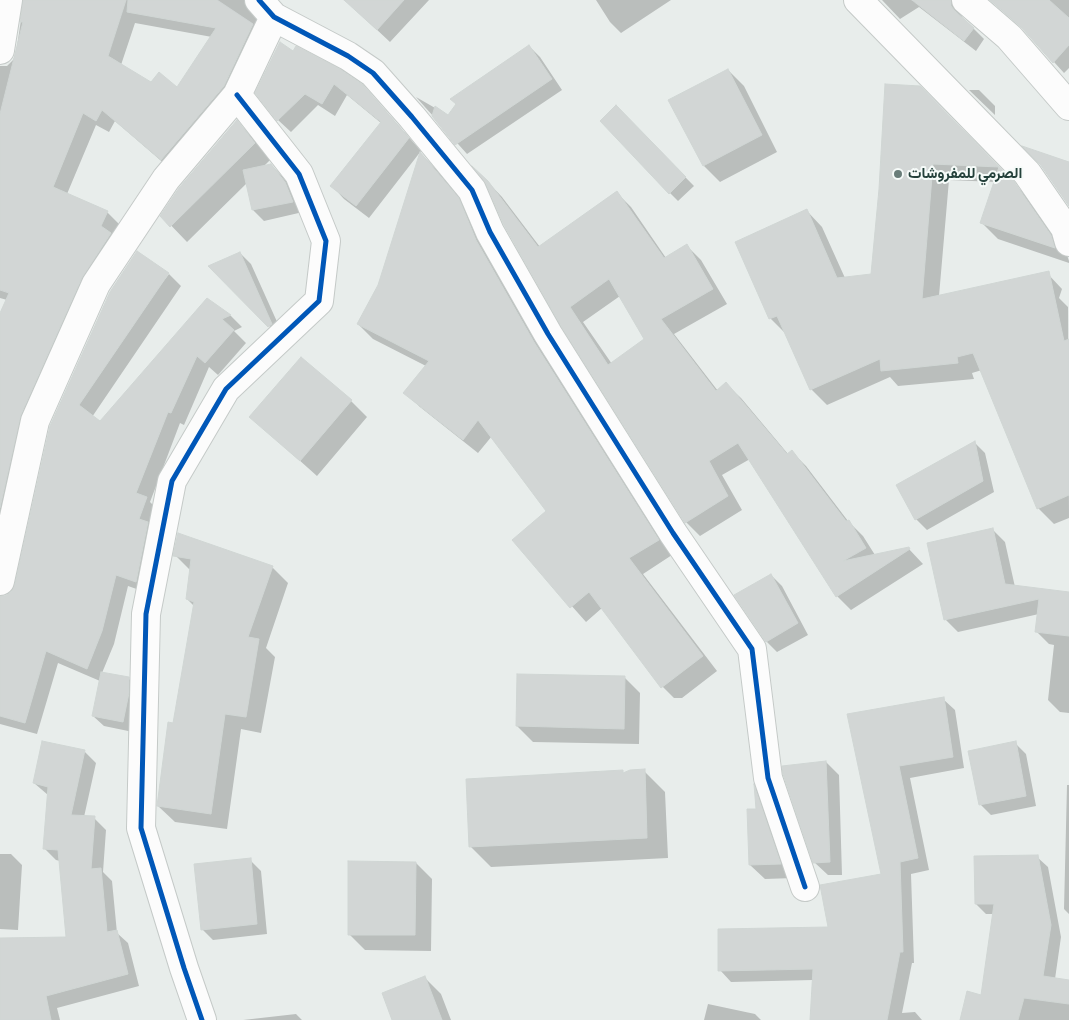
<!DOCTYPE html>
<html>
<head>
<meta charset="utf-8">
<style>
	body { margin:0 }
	canvas { display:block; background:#e8edeb }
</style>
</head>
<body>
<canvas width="1069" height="1020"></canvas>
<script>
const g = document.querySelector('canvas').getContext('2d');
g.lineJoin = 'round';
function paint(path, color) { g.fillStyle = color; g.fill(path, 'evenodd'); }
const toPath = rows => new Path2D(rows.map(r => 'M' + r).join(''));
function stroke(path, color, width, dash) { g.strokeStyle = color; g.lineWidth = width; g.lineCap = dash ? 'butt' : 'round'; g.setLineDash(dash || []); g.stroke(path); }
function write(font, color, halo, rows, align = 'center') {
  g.font = font + ' "Sofia Sans Condensed",Vazirmatn,sans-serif'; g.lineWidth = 4; g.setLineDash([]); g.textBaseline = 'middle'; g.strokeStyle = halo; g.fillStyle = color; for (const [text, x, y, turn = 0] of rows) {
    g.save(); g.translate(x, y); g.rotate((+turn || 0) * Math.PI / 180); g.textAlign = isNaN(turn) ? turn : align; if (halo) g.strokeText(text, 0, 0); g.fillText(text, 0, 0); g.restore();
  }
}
paint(toPath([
	[24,0,253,0,258,31,265,37,174,172,115,121,109,132,96,125,67,194,107,212,119,224,33,428,0,575,0,316,7,300,0,298,0,66,7,66,13,60,16,53],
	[135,23,212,37,178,89,151,84,121,65],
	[345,0,429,0,390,42],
	[596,0,671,0,621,33,610,22],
	[882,0,966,0,961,9,962,17,984,39,976,51,919,7,900,19],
	[990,0,1069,0,1069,68,1064,73,1026,31],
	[529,46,540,57,562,90,467,154,416,97,449,116],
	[294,52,375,99,421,151,369,218,344,199,332,186,381,123,347,95,335,116,318,105,291,132,278,120,257,93],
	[728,70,744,86,777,152,720,182,704,166],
	[920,87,1030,200,1066,252,1069,261,1069,263,998,239,982,223,995,182,949,180,939,296,1047,273,1062,289,1059,298,1068,307,1069,518,1054,524,1038,508,982,370,972,373,974,379,898,386,890,377,827,405,811,389,786,334,770,318,737,243,807,211,822,227,845,278,873,275],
	[969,90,979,90,995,106,995,115],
	[616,107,694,186,678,201,670,193],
	[237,122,252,137,270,160,263,167,271,165,282,176,296,194,303,212,264,221,253,210,247,183,187,242,162,216],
	[421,154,435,168,473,214,672,555,643,574,717,671,682,698,674,698,659,683,602,608,586,622,514,541,548,511,492,436,478,453,420,407,405,393,426,366,373,339,358,324,379,285],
	[485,179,502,197,540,247,616,192,631,207,666,258,687,246,701,260,727,304,674,334,718,391,726,384,741,398,788,454,792,452,806,466,848,521,863,536,875,555,908,548,923,564,851,610,837,596,750,459,722,475,742,510,700,536,686,522],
	[620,296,646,339,612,364,583,322],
	[240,253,251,264,283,335,280,337,211,266],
	[169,274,181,286,92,417,101,423,207,299,231,316,242,327,234,331,246,343,218,375,209,367,184,425,180,423,150,502,158,510,148,593,128,586,114,644,102,673,128,678,139,689,133,732,104,726,93,716,100,681,58,663,37,734,0,724,0,597,5,597,12,593,16,585,51,426],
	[351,401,367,417,317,476,251,417],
	[975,443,985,453,994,492,927,530,916,519,898,486],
	[993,530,1005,542,1015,587,1069,593,1069,713,1060,712,1048,700,1054,645,1049,644,1037,632,1039,614,958,632,945,619],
	[175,555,272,567,288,583,266,648,275,657,261,733,241,729,227,829,175,822,158,806,195,607,187,599,191,571],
	[771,575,782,586,808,635,777,652,766,641],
	[624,677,640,693,639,744,533,742,517,726],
	[943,699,955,710,964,768,910,778,929,870,911,874,914,963,912,963,902,1013,915,1012,922,1020,811,1020,813,980,731,982,720,970,829,928,882,875,849,715],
	[1015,743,1026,754,1036,806,991,815,980,804],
	[84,751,96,763,84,817,94,818,106,830,103,872,112,881,117,933,128,943,139,986,57,1008,60,1020,0,1020,0,939,68,938,60,861,56,860,44,848,48,795,34,783],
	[826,762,839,775,842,875,828,875,814,862],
	[644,771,665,792,668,858,491,867,471,847,624,774],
	[1067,785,1069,785,1069,914,1064,909],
	[755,788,768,800,794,878,765,879,750,865,758,810],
	[0,854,11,854,22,865,18,930,0,929],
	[1037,857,1048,867,1061,937,1055,979,1069,981,1069,1020,962,1020,982,996,994,914,986,914,976,904],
	[250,860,261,871,267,934,213,940,202,929],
	[416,863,432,879,431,951,365,950,349,934],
	[425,978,441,994,451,1020,394,1020],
	[708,1004,755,1014,761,1020,704,1020],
	[296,1014,302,1020,243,1020]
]), '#0003');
const building = toPath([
	[23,0,126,0,108,56,151,82,159,72,177,87,216,28,127,12,128,0,217,0,253,24,224,86,161,160,102,110,96,121,83,113,53,187,108,211,101,226,111,233,82,278,21,415,0,508,0,313,9,293,0,290,0,114,23,22,20,22,23,0],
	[344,0,404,0,377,30,344,0],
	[912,0,951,0,951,6,955,11,974,28,964,41,912,0],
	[990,0,1049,0,1069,18,1069,45,1053,63,1021,27,990,0],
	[280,42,293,51,296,46,340,69,363,85,409,138,356,206,330,186,381,122,334,84,322,104,305,94,277,121,255,93,280,42],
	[529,45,552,79,455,145,432,116,435,106,448,115,456,104,450,99,529,45],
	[728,69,762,135,703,166,668,100,728,69],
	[885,84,920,86,1015,183,1051,235,1055,248,980,223,999,167,933,164,922,299,1049,271,1064,341,1069,339,1069,495,1037,509,973,353,957,357,958,363,881,371,880,359,810,390,777,316,769,319,735,242,807,209,837,278,871,274,879,189,885,84],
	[616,105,686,177,669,194,600,121,616,105],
	[237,120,255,143,170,227,160,216,179,188,237,120],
	[1022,146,1069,162,1069,206,1040,164,1022,146],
	[420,152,459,198,476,240,534,342,659,540,629,558,703,656,661,688,589,592,570,608,512,540,546,511,478,420,463,440,403,393,429,361,357,324,378,285,420,152],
	[271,164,285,182,293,202,252,210,243,170,271,164],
	[472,166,488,181,538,247,617,191,664,258,687,244,713,289,661,319,716,391,726,382,787,454,792,450,846,521,849,520,866,548,843,561,909,547,910,549,836,597,738,443,709,461,728,496,685,523,561,326,504,225,486,184,472,166],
	[609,279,644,339,608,365,570,307,609,279],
	[137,251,169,273,79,405,100,421,207,298,231,315,222,319,234,330,205,363,197,356,171,413,168,412,136,493,147,497,139,519,148,522,136,582,116,575,102,631,87,669,46,651,25,723,0,716,0,596,5,596,11,592,15,584,50,426,110,292,137,251],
	[240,252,272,324,268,327,208,266,240,252],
	[301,357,352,400,300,461,249,417,301,357],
	[975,441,983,481,915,520,896,485,975,441],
	[993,528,1005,584,1069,592,1069,636,1035,632,1039,599,944,620,927,543,993,528],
	[178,533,273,566,248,637,259,639,246,717,225,714,211,814,157,806,168,722,173,723,194,602,186,599,191,559,173,556,178,533],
	[771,574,798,623,766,642,734,595,771,574],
	[101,672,129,677,129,693,123,722,92,716,101,672],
	[517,674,625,676,624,729,516,726,517,674],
	[944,697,953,757,899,766,918,858,900,862,903,952,900,952,887,1020,810,1020,813,969,718,971,718,929,828,927,820,885,881,874,847,714,944,697],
	[42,741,85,750,71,815,95,816,91,869,101,868,107,932,117,930,128,974,46,996,51,1020,0,1020,0,938,66,937,58,850,43,849,48,787,33,783,42,741],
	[1016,741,1026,796,979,805,968,751,1016,741],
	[826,761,830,862,813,863,783,774,782,766,826,761],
	[645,769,647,838,469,847,466,779,623,770,623,773,630,770,645,769],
	[754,784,781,864,749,865,747,809,756,809,754,784],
	[1038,855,1051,925,1043,976,1069,980,1069,1004,1024,998,1018,1020,960,1020,967,991,981,995,994,904,975,904,974,856,1038,855],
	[251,858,257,924,201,930,194,864,251,858],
	[348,861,416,862,415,935,348,935,348,861],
	[425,976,442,1020,392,1020,382,993,425,976]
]);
paint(building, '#d2d6d5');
stroke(building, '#d0d6d4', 1);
const minor = toPath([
	[259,0,274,17,348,56,373,73,412,117,472,190,490,232,548,334,673,533,752,649,768,778,805,887],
	[858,0,1027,173,1065,228,1069,242],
	[966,0,1009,37,1069,106],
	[0,50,8,0],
	[0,581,35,421,96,284,166,179,237,95,274,17],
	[202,1020,184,968,141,828,146,614,172,481,226,389,319,301,326,241,299,174,237,95]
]);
stroke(minor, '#c5cac8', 30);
stroke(minor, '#fcfcfc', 28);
stroke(toPath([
	[259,0,274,17,348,56,373,73,412,117,472,190,490,232,548,334,673,533,752,649,768,778,805,887],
	[202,1020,184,968,141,828,146,614,172,481,226,389,319,301,326,241,299,174,237,95]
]), '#0057b8', 5);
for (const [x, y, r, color] of [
	[898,174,5,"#697d79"]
]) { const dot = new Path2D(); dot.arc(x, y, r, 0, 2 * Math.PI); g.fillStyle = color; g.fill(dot); stroke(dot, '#f6fbf9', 2); }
write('bold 15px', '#24413b', '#f6fbf9', [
	["الصرمي للمفروشات",908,174]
], 'left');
</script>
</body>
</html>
